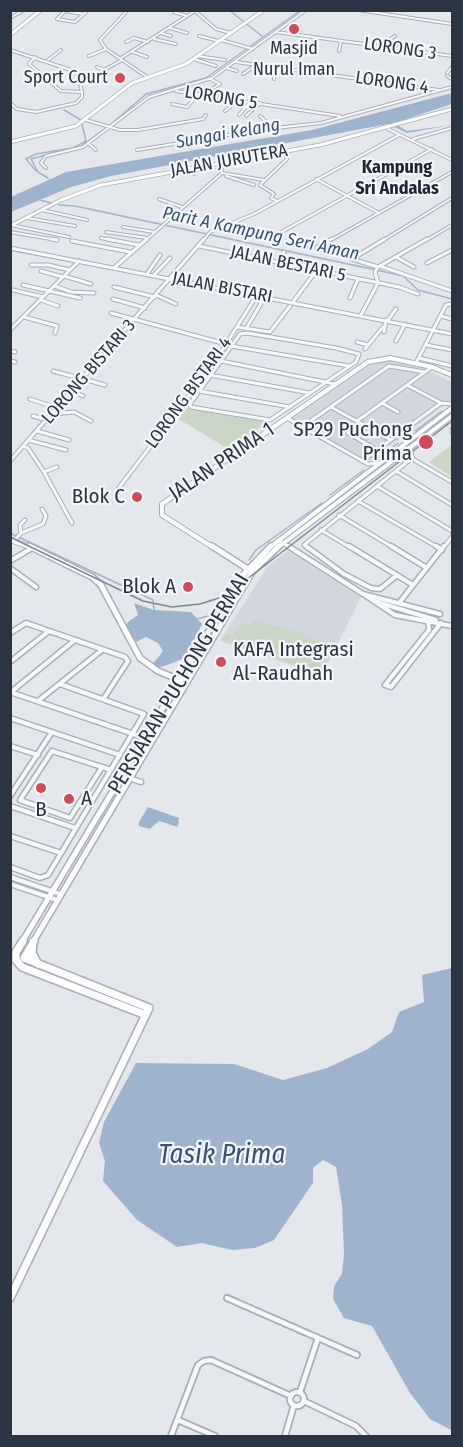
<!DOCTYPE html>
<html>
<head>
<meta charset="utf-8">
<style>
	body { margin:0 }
	#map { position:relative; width:463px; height:1447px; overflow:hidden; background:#e4e7ec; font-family:"Fira Sans Condensed",sans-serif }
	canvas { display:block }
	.frame { position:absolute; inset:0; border:12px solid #2b3445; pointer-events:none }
</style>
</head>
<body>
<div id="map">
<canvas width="463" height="1447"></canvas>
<div class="frame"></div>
</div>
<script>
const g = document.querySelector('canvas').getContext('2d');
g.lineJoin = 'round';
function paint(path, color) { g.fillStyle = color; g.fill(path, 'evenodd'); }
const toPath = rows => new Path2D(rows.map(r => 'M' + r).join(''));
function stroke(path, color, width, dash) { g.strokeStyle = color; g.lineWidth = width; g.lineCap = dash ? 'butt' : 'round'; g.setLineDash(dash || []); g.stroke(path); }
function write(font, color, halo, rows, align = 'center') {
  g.font = font + ' "Fira Sans Condensed",sans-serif'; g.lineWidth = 4.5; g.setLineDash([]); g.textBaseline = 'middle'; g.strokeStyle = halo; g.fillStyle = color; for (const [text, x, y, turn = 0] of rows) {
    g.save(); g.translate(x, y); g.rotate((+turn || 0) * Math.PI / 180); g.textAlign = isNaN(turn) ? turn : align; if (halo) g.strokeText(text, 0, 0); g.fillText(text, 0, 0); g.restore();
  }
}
paint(toPath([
	[390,361,421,367,452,382,452,400,364,465,287,420,369,363],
	[288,551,361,597,322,675,220,641,268,566]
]), '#d2d6de');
paint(toPath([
	[188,408,267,422,230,450,177,418],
	[452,445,452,477,429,462],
	[255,620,305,634,301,645,319,650,302,644,305,637,336,644,322,674,221,640,226,634,233,636,241,623,251,626]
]), '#c9d6c5');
paint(toPath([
	[452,93,452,104,394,123,407,131,452,125,407,133,388,124,111,176,71,187,11,212,11,197,66,172,312,130],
	[134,603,154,610,191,612,202,624,185,658,159,668,152,665,163,651,158,643,146,637,136,642,125,627,128,622,138,615],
	[148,807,179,818,178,827,159,821,150,829,139,826,139,822],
	[452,968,452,1435,451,1430,430,1419,410,1393,372,1326,344,1318,333,1299,334,1286,342,1274,344,1254,342,1205,336,1167,323,1160,313,1168,313,1183,274,1240,255,1248,232,1250,202,1243,177,1247,137,1220,103,1181,105,1161,99,1143,104,1122,136,1063,234,1064,283,1080,327,1068,368,1049,392,1032,399,1012,424,1002,422,975]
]), '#9fb4cc');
stroke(toPath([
	[229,10,263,37],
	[109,126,146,94,206,78,301,10],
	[80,147,103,130],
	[36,171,26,159,36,154,73,148,86,141,81,120,64,110],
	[48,178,38,172,31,159,61,151],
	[40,200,51,203],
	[59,205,75,206,395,274,403,276,418,290,452,299],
	[10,250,122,271],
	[415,431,442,411],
	[375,461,398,443],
	[330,495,364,470],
	[10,533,153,600,154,610],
	[249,560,256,550,322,503],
	[197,619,216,614,237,577]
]), '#9fb4cc', 1.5);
const streetFar3 = toPath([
	[66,10,57,19,75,22,88,10],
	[128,10,100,40,106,49,147,77],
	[358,10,452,24],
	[65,11,84,14],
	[195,11,216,29,231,33],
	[174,12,187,16],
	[10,18,24,10],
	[170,28,187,33],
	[276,32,452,56],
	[161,33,171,36],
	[199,36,219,41],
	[154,39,176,44],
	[221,40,253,49],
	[126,42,134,38,148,42],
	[388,48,389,40,395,36],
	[10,50,77,72,82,92,82,97,76,103,36,112,17,109,10,103],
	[339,51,341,41],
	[133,52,147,57],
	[89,56,106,49],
	[197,56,225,60],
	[35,57,29,64,61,91,82,92],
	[121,58,195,11],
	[194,59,216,66],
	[48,60,61,50],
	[236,62,439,90],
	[97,67,104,70,122,60],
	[227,68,237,71],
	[447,73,452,67],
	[243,74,256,65],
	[447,76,452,79],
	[274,79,279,68],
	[198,90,208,90],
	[176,91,340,116],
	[204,94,220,84,210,79],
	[172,104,187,107,197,95],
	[225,111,238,101],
	[239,115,250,102],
	[246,116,260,103],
	[260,116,272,127],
	[86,120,120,130,138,130,203,119,206,115],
	[388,129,452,160],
	[413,139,452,128],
	[89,144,96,150],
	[137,150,258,130,321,123,452,87],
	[46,168,41,163,46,156,83,147,149,97,212,78,306,10],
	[222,173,264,180],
	[194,174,201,166],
	[226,176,254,185],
	[316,179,379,213],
	[159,199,182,207],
	[277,201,271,198,274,194,260,185,287,159,285,151],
	[42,210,87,220],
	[27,218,75,226],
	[11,225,69,237],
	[123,227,154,232],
	[10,232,57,240],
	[106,232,147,238],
	[274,236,432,149],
	[101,238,115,241],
	[145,241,222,173,221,162],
	[203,241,210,232,254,214,399,135],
	[329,241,452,172],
	[382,241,452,198],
	[425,241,452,225]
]);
const streetFar2 = toPath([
	[51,239,57,240],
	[107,239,139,245],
	[72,241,130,252],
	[199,246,399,287,418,294],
	[10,248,452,334],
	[316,248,332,239],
	[396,257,414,267],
	[277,263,284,252],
	[427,263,452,250],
	[31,265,48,265,70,270],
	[380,266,452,291],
	[115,267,147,239],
	[378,267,352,259,385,239],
	[41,271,63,277],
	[147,274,160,255],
	[154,275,170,258],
	[64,276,91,284],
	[378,283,375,272,378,267,427,239],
	[23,285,80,298],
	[55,286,71,292,94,293],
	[114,287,155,297],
	[13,290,43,297],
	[156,295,176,304],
	[350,298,358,279],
	[113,299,145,308],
	[41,300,58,306],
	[293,302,316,271],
	[111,313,226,344],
	[361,315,378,283],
	[441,316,452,319],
	[24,317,57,326,55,333],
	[388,320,396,309],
	[237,327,270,332,290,306],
	[246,329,263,300],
	[10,330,79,261],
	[384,332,386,320],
	[247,333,336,348,359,354,356,362,270,420,191,407,190,404,240,334,247,333],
	[396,341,405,324],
	[357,342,368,345],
	[426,345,452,350],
	[231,346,349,366],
	[365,349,383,327],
	[10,351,15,352],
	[419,358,452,366],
	[10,361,15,362],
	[221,361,335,384],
	[416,363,446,305,452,304],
	[53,371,105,385],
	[210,375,310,393],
	[407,385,441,403,452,404],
	[72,391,83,396],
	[199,391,290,407],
	[30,399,57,408],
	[382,403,398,412],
	[331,407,391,440],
	[53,414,74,412,91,421],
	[33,416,47,420],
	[287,418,368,464,379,463],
	[357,421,432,367],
	[302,427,389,366,425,372],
	[452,429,452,432],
	[37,431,69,440],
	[348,433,377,450],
	[28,440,66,450],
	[23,446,28,448,44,472,72,523],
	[397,450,452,482],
	[10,461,204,239],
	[362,461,441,403],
	[396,471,452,505],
	[44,472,57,467],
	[377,486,452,531],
	[118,489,216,360,257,295],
	[358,501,439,548],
	[339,515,394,548],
	[321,530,351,548],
	[21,533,43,524,46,516,42,509],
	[278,540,291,548],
	[14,541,21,533,20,525,25,520],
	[308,548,304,545,412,458],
	[443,548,452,537]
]);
const streetFar1 = toPath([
	[288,546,363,594,440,614],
	[306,546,344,574,371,588,380,589,396,576],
	[349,546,413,585],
	[391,546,427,568],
	[436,546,442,550],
	[10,561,32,548],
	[10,568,36,587],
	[365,595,395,615,452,626],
	[377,602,436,620],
	[399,603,444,546],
	[428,621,429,630,385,685,391,687,441,623],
	[10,633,26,623,49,631],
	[10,662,49,631,125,657,128,661,104,698],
	[10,692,145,738],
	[11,692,75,640],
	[38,701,102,650],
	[10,718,120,755],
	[10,746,38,755],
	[52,751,102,767,70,818,20,800,52,751],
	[102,767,111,770],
	[123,776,141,782],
	[10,796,52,732],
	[10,806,75,828],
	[10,836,61,853],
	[10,867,40,878,48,875,144,714,60,684],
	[10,877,60,894],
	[10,884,57,900]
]);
const street = toPath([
	[227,1298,357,1355],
	[300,1392,318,1338],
	'290 1399a7 7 0 1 1 14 0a7 7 0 1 1-14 0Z',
	[304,1401,356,1426,366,1436],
	[178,1420,215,1436],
	[171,1436,198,1365,204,1361,211,1360,291,1396],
	[285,1436,294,1405]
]);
const secondaryFar3 = toPath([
	[10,35,41,10],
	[10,142,76,126,132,83,186,64,264,10],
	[10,226,61,200,101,185,320,145,452,109]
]);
const secondaryFar2 = toPath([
	[395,460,412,458,409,448],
	[10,540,33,548],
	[214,548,162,515,162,504,368,362,390,358,432,367,452,375],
	[269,548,452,408],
	[277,548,452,416]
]);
const secondaryFar1 = toPath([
	[29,546,92,577,101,585,140,658,158,671,182,681],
	[212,546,251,571],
	[22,942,242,576,271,546],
	[33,942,252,572,279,546]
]);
const secondary = toPath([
	[33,942,32,953,38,964],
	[24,958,34,941],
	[16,960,16,952,23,941],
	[16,960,22,967,146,1015],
	[10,1298,149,1008,24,958]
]);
stroke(streetFar3, '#a9aeb7', 4);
stroke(streetFar2, '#a9aeb7', 5);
stroke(streetFar1, '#a9aeb7', 7);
stroke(street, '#a9aeb7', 8);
stroke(secondaryFar3, '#a9aeb7', 4.5);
stroke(secondaryFar2, '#a9aeb7', 6);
stroke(secondaryFar1, '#a9aeb7', 8);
stroke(secondary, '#a9aeb7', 10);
stroke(streetFar3, '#f7f8fa', 2);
stroke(streetFar2, '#f7f8fa', 3);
stroke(streetFar1, '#f7f8fa', 4);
stroke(street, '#f7f8fa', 4.5);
stroke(secondaryFar3, '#fff', 3);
stroke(secondaryFar2, '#fff', 4);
stroke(secondaryFar1, '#fff', 5);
stroke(secondary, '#fff', 7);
stroke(toPath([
	[10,537,143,601,172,607,200,604,219,598,238,586,452,421]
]), '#7d8696', 1.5);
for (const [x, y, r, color] of [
	[294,29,6,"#d1495b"],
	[120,78,6,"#d1495b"],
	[426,442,8,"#d1495b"],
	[137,497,6,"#d1495b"],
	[188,587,6,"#d1495b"],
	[221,662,6,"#d1495b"],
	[41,788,6,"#d1495b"],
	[69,799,6,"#d1495b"]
]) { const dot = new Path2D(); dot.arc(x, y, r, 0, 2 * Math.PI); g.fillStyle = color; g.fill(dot); stroke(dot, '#f4f6f9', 2); }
write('18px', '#2b3445', '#f4f6f9', [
	["Masjid",294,49],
	["Nurul Iman",294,70],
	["Sport Court",108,78,"right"]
]);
write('18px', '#2b3445', '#f4f6f9', [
	["LORONG 3",400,49,8],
	["LORONG 4",392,83,8],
	["LORONG 5",221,98,9],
	["JALAN JURUTERA",229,161,-10],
	["JALAN BESTARI 5",288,264,12],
	["JALAN BISTARI",222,288,11],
	["LORONG BISTARI 3",89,372,-49],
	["LORONG BISTARI 4",189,393,-54]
]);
write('italic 18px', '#34527a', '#f4f6f9', [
	["Sungai Kelang",228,134,-10],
	["Parit A Kampung Seri Aman",261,234,12]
]);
write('bold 18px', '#1d2536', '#f4f6f9', [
	["Kampung",397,168],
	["Sri Andalas",397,189]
]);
write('21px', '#2b3445', '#f4f6f9', [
	["SP29 Puchong",412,430],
	["Prima",412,454],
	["Blok C",125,497],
	["Blok A",176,587],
	["KAFA Integrasi",233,650,"left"],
	["Al-Raudhah",233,674,"left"],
	["A",81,799,"left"],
	["B",41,810,"center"]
], 'right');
write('21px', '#2b3445', '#f4f6f9', [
	["JALAN PRIMA 1",222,462,-34],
	["PERSIARAN PUCHONG PERMAI",179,684,-59]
]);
write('italic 27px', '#34527a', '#f4f6f9', [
	["Tasik Prima",222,1155]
]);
</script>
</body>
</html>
